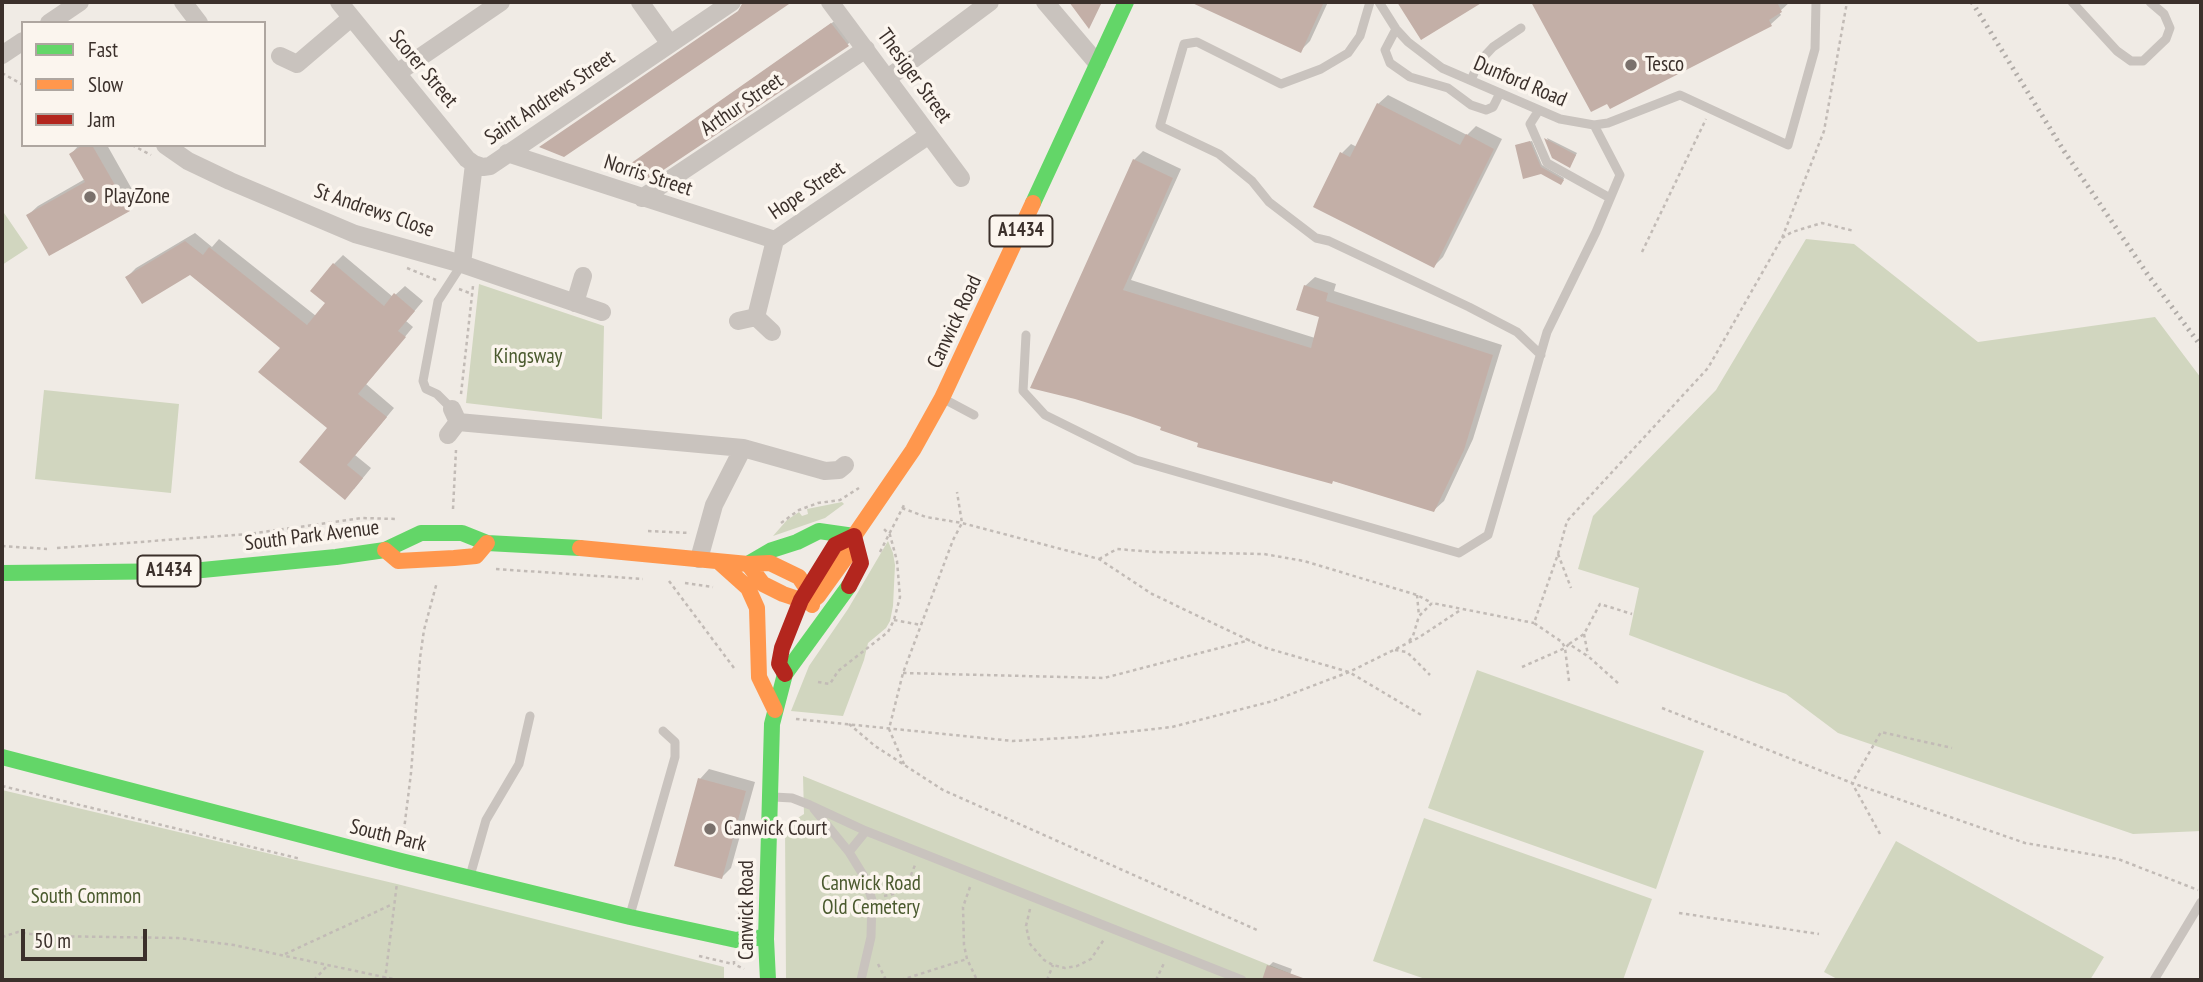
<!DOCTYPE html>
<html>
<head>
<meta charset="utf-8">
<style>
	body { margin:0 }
	#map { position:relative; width:2203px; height:982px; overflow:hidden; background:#f0ebe5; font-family:"PT Sans Narrow",sans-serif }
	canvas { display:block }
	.frame { position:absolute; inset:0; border:4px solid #3b302b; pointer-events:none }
	.legend { position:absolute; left:21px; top:21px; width:245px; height:126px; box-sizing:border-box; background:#fbf5ee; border:2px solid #aea6a0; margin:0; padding:9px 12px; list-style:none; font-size:21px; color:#3b302b }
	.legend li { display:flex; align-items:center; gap:14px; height:35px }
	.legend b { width:35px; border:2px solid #aea6a0 }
	.scale { position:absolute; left:21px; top:929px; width:126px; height:32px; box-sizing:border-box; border:4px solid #3b302b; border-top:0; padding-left:9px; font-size:21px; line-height:24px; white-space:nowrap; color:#3b302b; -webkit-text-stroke:5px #fbf5ee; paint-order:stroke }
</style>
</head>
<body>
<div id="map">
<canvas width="2203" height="982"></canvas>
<div class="frame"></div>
<ul class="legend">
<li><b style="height:9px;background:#63d668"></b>Fast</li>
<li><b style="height:9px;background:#ff974d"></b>Slow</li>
<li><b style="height:9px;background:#b3261e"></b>Jam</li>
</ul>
<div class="scale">50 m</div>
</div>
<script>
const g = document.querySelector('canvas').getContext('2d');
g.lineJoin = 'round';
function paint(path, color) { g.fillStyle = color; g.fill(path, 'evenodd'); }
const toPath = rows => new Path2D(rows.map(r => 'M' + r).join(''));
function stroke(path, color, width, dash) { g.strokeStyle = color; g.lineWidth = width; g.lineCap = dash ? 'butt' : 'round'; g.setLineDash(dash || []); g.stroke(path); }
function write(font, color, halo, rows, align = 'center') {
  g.font = font + ' "PT Sans Narrow",sans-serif'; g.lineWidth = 7; g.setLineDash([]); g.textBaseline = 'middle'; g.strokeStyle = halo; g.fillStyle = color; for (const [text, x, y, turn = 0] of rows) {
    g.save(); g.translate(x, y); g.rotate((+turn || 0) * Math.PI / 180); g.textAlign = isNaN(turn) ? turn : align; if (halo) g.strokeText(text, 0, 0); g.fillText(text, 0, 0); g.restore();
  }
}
paint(toPath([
	[2,210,28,248,2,265],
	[1806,239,1854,244,1978,342,2155,317,2201,378,2201,831,2133,834,1838,733,1786,694,1629,635,1639,588,1578,569,1593,516,1716,390],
	[479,284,604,326,602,419,466,403],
	[44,390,179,404,171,493,35,479],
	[842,502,844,504,825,518,773,536,787,520,799,512,802,516,808,514,807,509],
	[888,541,893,553,895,565,893,606,890,621,886,628,868,643,864,660,843,716,791,711,809,666,848,609],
	[1477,670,1704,751,1656,889,1428,808],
	[803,776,1306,980,786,980,785,826,804,814],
	[2,790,397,884,724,967,724,980,2,980],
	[1424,818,1652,899,1623,980,1428,980,1373,961],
	[1896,841,2104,957,2090,980,1839,980,1824,972]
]), '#d1d6bf');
paint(toPath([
	[1194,2,1328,2,1310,41,1300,51],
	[1538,2,1790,2,1779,12,1781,15,1771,24,1611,107,1535,5],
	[836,20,852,40,847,45,624,169],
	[1388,95,1467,135,1476,126,1502,139,1443,257,1434,266,1342,153,1351,144,1357,147,1378,104],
	[1547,138,1577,153,1571,164,1554,157],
	[1532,141,1542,165,1564,178,1563,181,1541,173,1517,145],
	[79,145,107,145,138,200,129,210,28,215,38,206,85,179,71,154],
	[1143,151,1181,169,1131,280,1315,338,1321,316,1305,286,1315,277,1336,284,1334,291,1502,345,1473,439,1444,501,1434,510,1200,442,1163,426,1075,397,1134,160],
	[195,233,212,247,219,239,316,316,327,303,334,264,343,255,393,297,405,286,423,301,406,321,413,327,366,384,394,408,355,455,371,468,354,489,330,428,283,347,190,273,127,277,136,268],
	[709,769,755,782,731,868,722,877,700,779],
	[1273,962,1292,969,1288,980,1271,980,1264,978,1269,966]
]), '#0003');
paint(toPath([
	[743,2,792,2,564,157,539,147,738,11],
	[1069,2,1102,2,1089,29],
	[1190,2,1324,2,1301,53],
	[1397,2,1483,2,1421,40],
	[1531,2,1777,2,1782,12,1769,20,1772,26,1610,109,1607,104,1591,112],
	[831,23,849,46,644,183,617,173],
	[1377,103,1460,145,1466,134,1494,149,1434,268,1313,207,1340,152,1350,157],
	[1544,138,1576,155,1570,168,1552,158],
	[1530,141,1541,167,1564,180,1561,185,1541,174,1523,179,1515,145],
	[83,145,92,145,130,211,49,256,26,215,85,182,69,154],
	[1133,159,1173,178,1123,290,1311,348,1319,317,1296,310,1304,285,1328,293,1326,301,1493,355,1464,450,1434,512,1333,481,1332,484,1197,447,1198,443,1160,430,1161,427,1130,416,1075,399,1030,388],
	[185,241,203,255,209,247,307,325,325,303,310,291,333,263,384,306,394,293,415,311,398,331,406,337,358,394,387,417,347,465,363,478,345,500,299,462,327,428,258,372,280,348,190,275,142,304,125,277],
	[698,778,746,791,722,879,674,866],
	[1267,965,1303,978,1303,980,1262,980]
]), '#c3afa7');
stroke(toPath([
	[2,73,23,85],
	[132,145,151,155],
	[1782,238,1792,232,1822,223,1854,231],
	[1642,252,1706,119],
	[407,268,436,280],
	[459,289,472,294],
	[461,394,473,286],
	[902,508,926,517,962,523,1099,559,1152,594,1263,647,1349,672,1423,716],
	[453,509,456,450],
	[781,523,799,510,818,503,840,500,859,488],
	[648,531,690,533],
	[2,546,47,549],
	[57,548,249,534,362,518,396,519],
	[880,552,904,505],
	[1558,554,1571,588],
	[1099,559,1117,549,1154,552,1264,554,1304,561,1417,595,1432,603],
	[496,569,643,579],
	[669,581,734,668],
	[685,583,713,587],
	[1417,595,1419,616],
	[894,620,921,625],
	[1584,634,1588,655],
	[1409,641,1413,636,1419,616,1432,603,1534,623],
	[1569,644,1584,634,1600,604,1632,614],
	[1395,650,1407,652,1430,675],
	[1522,667,1565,648,1569,644,1589,657,1619,684],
	[903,673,1104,678,1250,640],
	[1569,681,1565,648,1562,642,1534,623,1558,554,1567,521,1708,368,1782,238,1824,131,1847,2],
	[818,682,830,684,838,671,888,632,894,620,900,597,897,561,890,535,884,529],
	[1662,708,1852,783,2025,843,2118,859,2198,890],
	[796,719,1013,741,1081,737,1172,727,1273,701,1349,672,1418,638,1462,609],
	[849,724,875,746,943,790,1257,930],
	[904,764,889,729,903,673,953,540,962,523,957,492],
	[2,786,301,859],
	[1880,834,1852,783,1881,732,1952,748],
	[403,838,411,773,420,658,424,630,437,582],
	[970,887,963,907,964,945,967,959,977,980],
	[884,896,893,894,911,875,915,865],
	[1030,909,1026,926,1030,944,1044,960,1053,965,1065,968,1077,966,1091,959,1105,938],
	[1679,913,1819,934],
	[738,916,745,904],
	[2,937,18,932,45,936,178,938,234,945,398,980],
	[285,954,393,904],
	[699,956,733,964],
	[734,961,734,964,744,969],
	[878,964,886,980],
	[314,980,328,965],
	[385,980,397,883],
	[901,980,967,959],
	[1047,980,1053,965],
	[1156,980,1165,961]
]), '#c2bbb6', 2.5, [3.5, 3.5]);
stroke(toPath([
	[1370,2,1360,36,1348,53,1321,69,1281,84,1197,42,1184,44,1160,126,1219,154,1252,181,1269,202,1316,238,1329,241,1469,307,1517,332,1541,355],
	[1379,2,1396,29,1408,42,1442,68,1560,119,1594,125,1608,123,1680,95,1788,145,1815,49,1816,2],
	[2072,2,2117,51,2131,61,2143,61,2166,39,2170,28,2164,14,2150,2],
	[1396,29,1385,50,1390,63,1410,77,1448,88,1471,105,1486,110,1493,107,1500,93],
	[1471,80,1479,62,1493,47,1521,28],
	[1539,110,1530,124,1547,163,1610,198],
	[1026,335,1023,391,1045,415,1136,460,1459,553,1488,535,1547,332,1596,232,1620,175,1594,125],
	[944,399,974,415],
	[452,409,437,394,426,389,423,381,438,301,462,264],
	[774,797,792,798,810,805,866,831,1242,980],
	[814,809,849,852,865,878,872,900,871,937,861,980],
	[849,852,866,831],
	[470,876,486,820,519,764,530,716],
	[630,915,675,757,675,742,663,731],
	[2154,980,2201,902]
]), '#c9c3be', 9);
stroke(toPath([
	[183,2,199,23],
	[339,2,467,159,474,164,483,167,490,166,732,2],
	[640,2,670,44],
	[830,2,961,178],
	[1045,2,1097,63],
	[49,23,80,2],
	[2,55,23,41],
	[280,56,297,64,351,18],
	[397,73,501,2],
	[888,78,990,2],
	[165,145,188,161,230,181,355,234,462,264,602,312],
	[507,153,775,240],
	[642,198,866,49],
	[462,264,474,164],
	[575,303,583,276],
	[756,317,772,332],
	[738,321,756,317,775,240,929,135],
	[458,422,743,448,825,471,839,470,845,465],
	[448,435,458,422,452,409],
	[699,559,714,505,743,448]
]), '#c9c3be', 18);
stroke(toPath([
	[1033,203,1126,2],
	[748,564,772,550,797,542,819,531,854,536],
	[2,573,192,571,336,557,385,550,421,533,462,533,487,543,580,548],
	[2,757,401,861,630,917,736,940,750,937,766,939],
	[768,980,766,939,772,724,785,674,849,586]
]), '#63d668', 16);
stroke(toPath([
	[580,548,748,564],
	[385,550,398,561,454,558,476,556,487,543],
	[719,562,748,588,757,608,759,677,775,710],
	[748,564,770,563,799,577,807,589,812,605],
	[748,564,763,584,783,594,801,600,812,601,818,596,849,553,854,536,913,450,942,398,1033,203]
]), '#ff974d', 16);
stroke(toPath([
	[785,674,779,664,782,648,801,600,835,545,854,536,861,563,849,586]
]), '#b3261e', 16);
stroke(toPath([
	[1972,2,2064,151,2148,275,2201,346]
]), '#b1aca8', 5, [2, 5]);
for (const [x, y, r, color] of [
	[1631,65,7,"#7a716c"],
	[90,197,7,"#7a716c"],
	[710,829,7,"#7a716c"]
]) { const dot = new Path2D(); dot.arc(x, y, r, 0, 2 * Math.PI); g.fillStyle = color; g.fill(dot); stroke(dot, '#fbf5ee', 2.5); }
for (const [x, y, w] of [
	[1021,231,63],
	[169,571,63]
]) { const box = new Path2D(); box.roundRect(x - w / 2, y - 15.5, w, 31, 5); g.fillStyle = '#fbf5ee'; g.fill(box); stroke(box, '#3b302b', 2); }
write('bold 19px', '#3b302b', null, [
	["A1434",1021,231],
	["A1434",169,571]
]);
write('21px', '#3b302b', '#fbf5ee', [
	["Tesco",1645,65],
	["PlayZone",104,197],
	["Canwick Court",724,829]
], 'left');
write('21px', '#3b302b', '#fbf5ee', [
	["Scorer Street",423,69,50],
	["Thesiger Street",914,76,54],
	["Dunford Road",1520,82,23],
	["Saint Andrews Street",550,98,-34],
	["Arthur Street",742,105,-34],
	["Norris Street",648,176,18],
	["Hope Street",807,191,-34],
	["St Andrews Close",374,211,19],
	["Canwick Road",955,322,-65],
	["South Park Avenue",312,536,-7],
	["South Park",388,836,14],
	["Canwick Road",747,910,-90]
]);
write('21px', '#4a5a2e', '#fbf5ee', [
	["Kingsway",528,357],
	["Canwick Road",871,884],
	["Old Cemetery",871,908],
	["South Common",86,897]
]);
</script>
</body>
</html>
